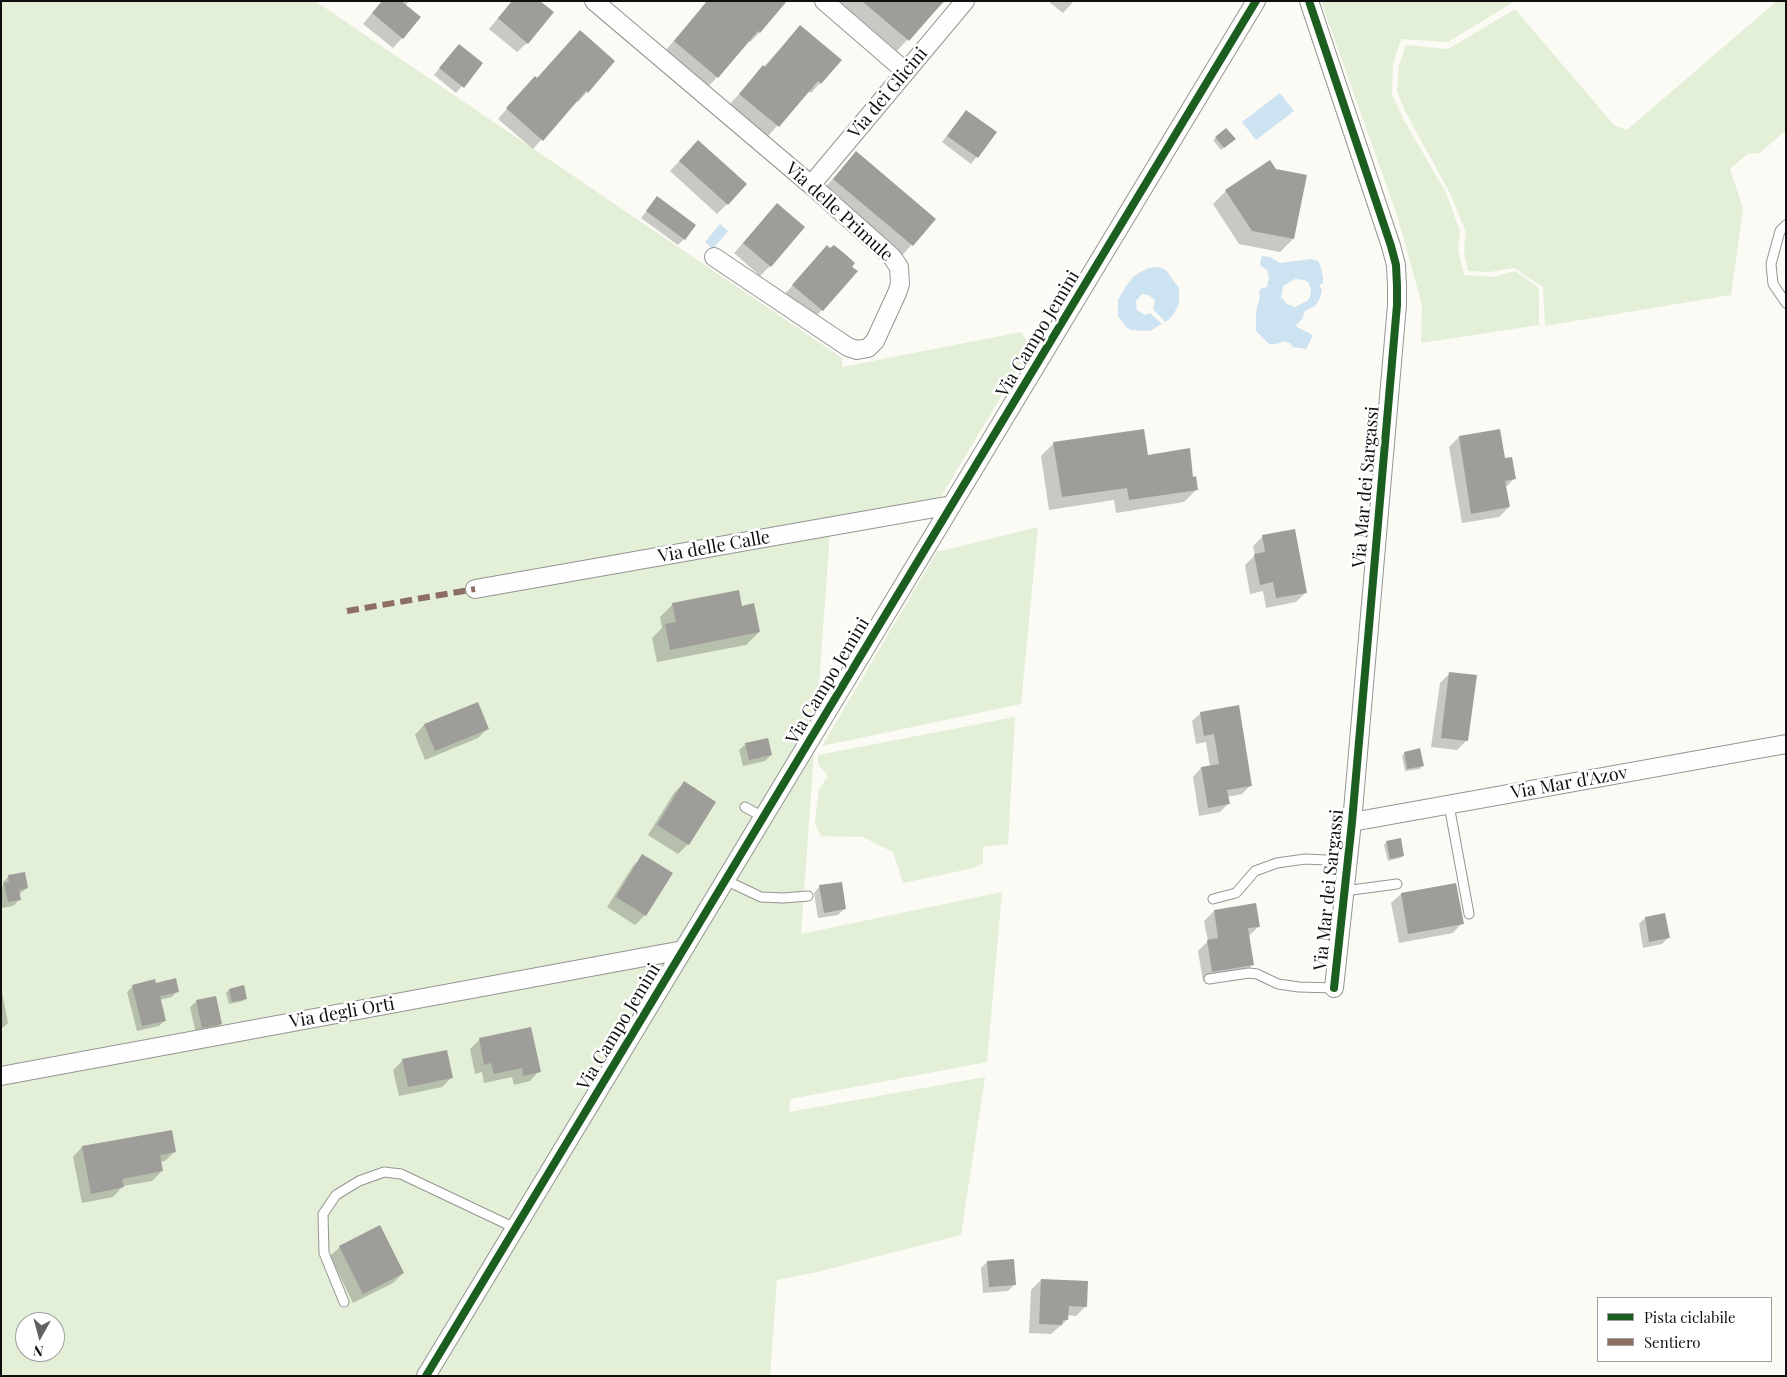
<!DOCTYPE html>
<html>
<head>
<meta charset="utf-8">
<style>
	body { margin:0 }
	#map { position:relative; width:1787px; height:1377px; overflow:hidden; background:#fbfaf5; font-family:"Playfair Display",serif }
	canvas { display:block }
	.frame { position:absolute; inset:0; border:2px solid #0f0f0f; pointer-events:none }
	.legend { position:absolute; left:1597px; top:1297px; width:175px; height:65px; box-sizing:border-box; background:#fff; border:1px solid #9f9f9f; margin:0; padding:6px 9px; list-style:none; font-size:15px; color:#0f0f0f }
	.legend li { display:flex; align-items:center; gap:10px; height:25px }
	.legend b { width:25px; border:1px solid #9f9f9f }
	.north { position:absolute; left:15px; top:1312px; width:50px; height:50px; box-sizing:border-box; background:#fff; border:1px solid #9f9f9f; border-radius:50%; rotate:187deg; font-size:14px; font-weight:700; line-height:20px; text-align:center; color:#0f0f0f }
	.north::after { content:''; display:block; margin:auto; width:18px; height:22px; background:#626160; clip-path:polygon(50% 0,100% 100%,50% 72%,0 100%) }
</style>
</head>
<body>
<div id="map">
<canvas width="1787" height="1377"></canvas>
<div class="frame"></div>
<ul class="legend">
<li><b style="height:6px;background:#1b5e20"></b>Pista ciclabile</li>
<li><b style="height:6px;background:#8d6e63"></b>Sentiero</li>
</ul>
<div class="north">N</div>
</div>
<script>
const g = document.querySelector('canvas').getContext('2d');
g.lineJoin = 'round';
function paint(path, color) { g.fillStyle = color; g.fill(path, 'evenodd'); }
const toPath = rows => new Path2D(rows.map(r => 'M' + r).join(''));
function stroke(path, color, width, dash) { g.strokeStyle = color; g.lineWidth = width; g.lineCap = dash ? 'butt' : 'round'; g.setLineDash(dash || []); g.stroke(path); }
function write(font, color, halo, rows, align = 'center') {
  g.font = font + ' "Playfair Display",serif'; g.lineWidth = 5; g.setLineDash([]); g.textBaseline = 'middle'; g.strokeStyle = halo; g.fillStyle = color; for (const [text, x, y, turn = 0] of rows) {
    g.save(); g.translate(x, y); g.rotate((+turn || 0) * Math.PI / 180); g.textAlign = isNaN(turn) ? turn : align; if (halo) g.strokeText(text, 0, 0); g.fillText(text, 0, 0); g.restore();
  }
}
paint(toPath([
	[1,1,315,1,842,358,842,367,1021,332,1031,347,940,498,831,518,801,934,1002,892,987,1062,790,1099,789,1112,985,1077,961,1235,817,1272,777,1280,770,1376,1,1376],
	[25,1322,55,1322,55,1352,25,1352],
	[1321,1,1511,1,1512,3,1448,42,1401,39,1393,64,1392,95,1404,120,1446,193,1460,231,1458,248,1464,275,1493,277,1515,271,1539,288,1539,325,1421,343,1422,305,1398,218],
	[1777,1,1786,1,1786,130,1760,153,1747,154,1730,169,1743,208,1731,295,1545,326,1543,287,1514,268,1490,272,1468,271,1464,251,1466,232,1450,193,1405,111,1397,91,1399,65,1406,45,1448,49,1515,9,1614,125,1627,130],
	[1038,527,1021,704,822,746,937,552],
	[1015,717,1008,844,983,847,983,863,974,868,903,883,893,852,863,837,821,836,815,823,817,805,819,790,828,776,818,764,818,755]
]), '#e3efd7');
paint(toPath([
	[1280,93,1294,111,1256,140,1242,122],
	[720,224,728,231,713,249,705,242],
	[1262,256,1270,257,1280,263,1311,259,1318,261,1321,267,1323,278,1323,283,1319,285,1322,290,1320,298,1316,305,1304,312,1303,318,1296,325,1297,327,1313,335,1306,349,1292,347,1291,344,1285,341,1276,344,1269,344,1256,331,1256,312,1260,296,1259,292,1260,289,1267,287,1269,277,1267,270,1261,266,1260,263],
	[1295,279,1305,280,1308,282,1311,289,1310,297,1307,301,1295,307,1287,304,1281,297,1283,286],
	[1158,267,1166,270,1179,288,1179,303,1177,308,1173,315,1168,320,1150,331,1131,330,1126,327,1118,316,1118,300,1126,286,1134,276,1148,268]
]), '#cee3f2');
paint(toPath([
	[1142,294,1148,295,1155,300,1153,309,1165,322,1162,324,1150,313,1145,315,1137,310,1136,301]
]), '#fbfaf5');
paint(toPath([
	[382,1,409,1,405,6,402,38,393,48,363,24],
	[512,1,527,43,517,52,489,29],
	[708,1,777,1,760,32,750,42,749,41,708,87,665,51],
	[839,1,945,1,935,11,934,10,897,51],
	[1048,1,1074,1,1063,13],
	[791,37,820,83,811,93,808,91,768,136,730,104],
	[571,41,587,92,578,102,576,101,533,149,498,119,525,88,536,80],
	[453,52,482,63,456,93,434,75],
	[966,111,995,133,971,164,942,142],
	[1216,138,1231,141,1221,150,1213,140],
	[698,141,727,204,717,214,670,171],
	[856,153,934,219,899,259,820,193],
	[1275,170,1306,176,1293,239,1280,252,1239,244,1213,204,1226,191],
	[657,198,684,239,678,245,641,218],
	[777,205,770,266,760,276,734,253],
	[827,247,856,271,813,320,784,295],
	[1459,437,1504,459,1515,478,1505,488,1509,507,1499,517,1462,523,1449,447],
	[1054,443,1146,456,1192,478,1197,489,1184,502,1116,513,1114,500,1049,510,1041,456],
	[1263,536,1306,592,1296,602,1266,608,1263,591,1250,594,1245,565,1255,555,1253,546],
	[673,604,741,607,759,632,746,645,657,662,652,638,662,628,660,617],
	[1450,673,1467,740,1457,750,1431,747,1440,683],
	[1201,713,1250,786,1242,794,1227,797,1228,804,1220,812,1199,816,1193,777,1201,768,1210,767,1206,742,1196,744,1192,721],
	[424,725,488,728,478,738,425,760,415,735],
	[746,744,771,755,765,761,743,766,739,750],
	[1405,753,1422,766,1420,769,1405,771,1402,756],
	[684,783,688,844,678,854,648,835,674,793],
	[1387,842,1403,856,1400,858,1388,861,1384,845],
	[643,856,645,915,635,925,607,907,633,866],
	[9,876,27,888,19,894,20,899,13,906,2,908,1,887,3,886,3,882],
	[820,886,844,909,838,915,818,918,814,893],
	[1401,894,1462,923,1453,933,1399,943,1391,903],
	[1214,911,1259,926,1249,936,1253,964,1243,974,1203,981,1198,951,1208,941,1204,921],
	[1645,918,1668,938,1662,944,1643,948,1639,924],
	[155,984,177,991,172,997,159,1000,165,1020,159,1026,137,1031,127,992,133,986],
	[1,987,8,1023,1,1029],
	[243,987,246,998,243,1001,229,1004,226,993,229,990],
	[197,1001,221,1024,215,1030,196,1034,190,1007],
	[479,1040,539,1071,530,1081,514,1085,512,1077,484,1083,482,1072,475,1074,470,1049],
	[403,1060,452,1077,442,1087,399,1096,393,1070],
	[82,1147,175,1151,165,1161,160,1162,162,1171,152,1181,123,1186,113,1197,82,1203,73,1157],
	[340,1247,403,1273,393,1283,353,1303,330,1256],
	[987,1262,1015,1284,1008,1291,983,1293,981,1268],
	[1041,1280,1086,1306,1076,1316,1067,1315,1067,1320,1051,1334,1029,1333,1031,1290]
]), '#0003');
paint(toPath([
	[382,1,401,1,421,17,403,39,372,13],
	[512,1,540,1,554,12,528,44,498,18],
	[707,1,787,1,760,33,758,31,718,78,674,41],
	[862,1,944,1,909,41],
	[800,25,842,60,821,84,818,81,779,127,739,94,763,65,765,67],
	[580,30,615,61,588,93,586,91,543,141,506,108,535,76,537,78],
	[459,44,483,63,464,88,439,68],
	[966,110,997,132,978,158,947,136],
	[1226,128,1236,139,1224,148,1215,137],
	[698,140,747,184,728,205,679,161],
	[856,151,936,219,913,246,833,179],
	[1270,160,1276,169,1307,175,1294,239,1252,231,1225,190],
	[657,196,696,225,685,240,646,211],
	[777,203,805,227,771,267,743,243],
	[827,245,830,248,834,245,845,254,855,263,852,267,858,271,823,311,792,285],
	[1144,429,1148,455,1190,448,1193,477,1196,476,1198,490,1129,500,1127,488,1062,497,1053,442],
	[1500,429,1505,458,1512,457,1516,479,1505,481,1510,507,1471,514,1459,436],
	[1295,529,1307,593,1276,598,1273,582,1260,585,1254,554,1265,552,1262,535],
	[739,590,742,606,754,603,760,632,670,650,665,624,676,622,672,603],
	[1449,672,1477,675,1468,741,1441,738],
	[478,702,489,729,435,751,424,724],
	[1239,705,1252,786,1227,790,1230,804,1208,808,1201,767,1219,764,1214,734,1204,736,1200,712],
	[768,738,772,755,749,760,745,743],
	[1420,748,1424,766,1407,769,1404,752],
	[684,781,716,802,689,845,657,825],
	[1401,838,1404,856,1390,859,1386,841],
	[642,854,673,873,646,916,616,897],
	[25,872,28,888,19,890,21,900,8,902,4,883,9,882,8,875],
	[842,882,846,909,824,913,819,885],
	[1456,883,1464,924,1408,934,1401,893],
	[1256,903,1260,927,1248,928,1254,965,1212,972,1207,940,1218,938,1214,910],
	[1665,913,1670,938,1649,942,1645,917],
	[176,978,179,992,160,996,166,1021,142,1026,132,985,155,979,156,983],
	[244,985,247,999,232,1002,229,989],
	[216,996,222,1024,202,1028,196,1000],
	[531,1027,541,1072,523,1076,522,1068,494,1074,491,1063,484,1065,479,1038],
	[447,1050,453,1078,408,1087,402,1059],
	[172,1130,176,1152,160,1155,163,1171,122,1179,124,1187,91,1194,82,1146],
	[380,1225,404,1273,363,1294,339,1246],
	[1014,1259,1016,1285,989,1287,987,1261],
	[1041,1279,1088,1281,1087,1307,1069,1306,1068,1320,1063,1320,1062,1325,1039,1324]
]), '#9f9d9a');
const lane = toPath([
	[1786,225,1780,231,1771,264,1773,284,1786,303],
	[1449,805,1469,914],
	[745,807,763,817],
	[725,880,761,897,783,898,808,896],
	[1344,891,1397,884],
	[1213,899,1236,893,1255,871,1277,863,1305,859,1348,861],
	[1209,979,1249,973,1257,974,1278,984,1299,987,1334,988],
	[344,1302,324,1253,323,1214,336,1195,359,1181,384,1172,401,1174,515,1228]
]);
const street = toPath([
	[594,1,811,185,892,257,899,267,900,284,897,293,875,341,868,348,857,350,848,347,714,257],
	[824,1,905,71],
	[1309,1,1391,246,1396,265,1397,286,1397,305,1352,822,1334,988],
	[811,185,965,1],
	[475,589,952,505],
	[1352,822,1786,744],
	[1,1076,683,950],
	[426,1376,1256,1]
]);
stroke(lane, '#959593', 11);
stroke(street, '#959593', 20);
stroke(lane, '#fefefe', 9);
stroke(street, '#fefefe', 18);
stroke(toPath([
	[347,611,475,589]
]), '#8d6e63', 6, [12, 6]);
stroke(toPath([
	[1309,1,1391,246,1396,265,1397,286,1397,305,1352,822,1334,988],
	[426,1376,1256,1]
]), '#1b5e20', 8);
write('18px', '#0f0f0f', '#fff', [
	["Via dei Glicini",888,93,-50],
	["Via delle Primule",839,212,42],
	["Via Campo Jemini",1038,334,-59],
	["Via Mar dei Sargassi",1366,487,-85],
	["Via delle Calle",714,547,-10],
	["Via Campo Jemini",828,681,-59],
	["Via Mar d'Azov",1569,783,-10],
	["Via Mar dei Sargassi",1329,890,-84],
	["Via degli Orti",342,1013,-10],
	["Via Campo Jemini",619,1027,-59]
]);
</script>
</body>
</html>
